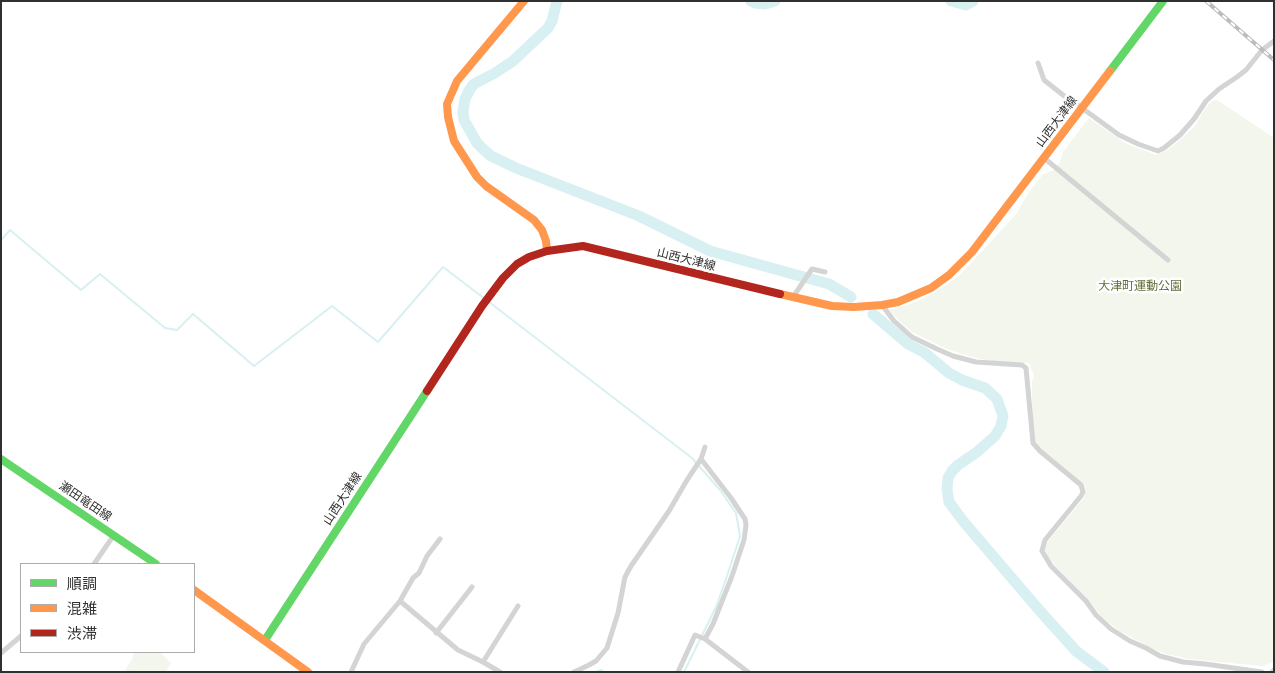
<!DOCTYPE html>
<html>
<head>
<meta charset="utf-8">
<style>
	body { margin:0 }
	#map { position:relative; width:1275px; height:673px; overflow:hidden; background:#fff; font-family:"Varela Round","Noto Sans JP",sans-serif }
	canvas { display:block }
	.frame { position:absolute; inset:0; border:2px solid #303030; pointer-events:none }
	.legend { position:absolute; left:20px; top:563px; width:175px; height:90px; box-sizing:border-box; background:#fff; border:1px solid #acacac; margin:0; padding:6px 9px; list-style:none; font-size:15px; color:#303030 }
	.legend li { display:flex; align-items:center; gap:10px; height:25px }
	.legend b { width:25px; border:1px solid #acacac }
</style>
</head>
<body>
<div id="map">
<canvas width="1275" height="673"></canvas>
<div class="frame"></div>
<ul class="legend">
<li><b style="height:6px;background:#63d668"></b>順調</li>
<li><b style="height:6px;background:#ff974d"></b>混雑</li>
<li><b style="height:6px;background:#b3261e"></b>渋滞</li>
</ul>
</div>
<script>
const g = document.querySelector('canvas').getContext('2d');
g.lineJoin = 'round';
function paint(path, color) { g.fillStyle = color; g.fill(path, 'evenodd'); }
const toPath = rows => new Path2D(rows.map(r => 'M' + r).join(''));
function stroke(path, color, width, dash) { g.strokeStyle = color; g.lineWidth = width; g.lineCap = dash ? 'butt' : 'round'; g.setLineDash(dash || []); g.stroke(path); }
function write(font, color, halo, rows, align = 'center') {
  g.font = font + ' "Varela Round","Noto Sans JP",sans-serif'; g.lineWidth = 5; g.setLineDash([]); g.textBaseline = 'middle'; g.strokeStyle = halo; g.fillStyle = color; for (const [text, x, y, turn = 0] of rows) {
    g.save(); g.translate(x, y); g.rotate((+turn || 0) * Math.PI / 180); g.textAlign = isNaN(turn) ? turn : align; if (halo) g.strokeText(text, 0, 0); g.fillText(text, 0, 0); g.restore();
  }
}
paint(toPath([
	[1217,100,1274,138,1274,662,1262,666,1189,659,1167,654,1153,649,1118,630,1102,617,1090,602,1049,559,1045,549,1048,541,1084,498,1086,491,1084,485,1044,451,1038,445,1034,438,1032,414,1032,381,1034,376,1029,363,992,361,972,357,947,349,912,332,899,321,889,310,901,307,918,301,934,293,959,276,1017,213,1027,195,1043,174,1054,170,1060,162,1063,152,1089,118,1125,143,1156,155,1166,151,1179,141,1195,126,1204,110,1212,101],
	[134,652,160,652,171,663,166,672,126,672,125,670,132,659]
]), '#f3f6ec');
stroke(toPath([
	[1,240,10,230,81,290,100,274,165,328,177,330,193,314,254,366,332,306,378,342,443,267,485,299],
	[489,302,692,458,720,490,736,513,740,536,728,573,716,607,684,672],
	[596,672,601,670,604,672]
]), '#d9f0f3', 2);
stroke(toPath([
	[557,1,552,21,548,28,513,61,495,73,474,84,470,89,465,99,463,112,464,120,477,143,483,149,491,156,516,168,639,216,710,251,829,284,851,297],
	[751,1,755,3,765,4,775,1],
	[951,1,966,5,973,1],
	[873,314,908,344,925,353,949,373,962,380,985,388,997,399,1003,416,1001,426,995,436,977,452,958,465,952,471,948,478,947,489,949,502,963,521,1040,611,1076,651,1104,672]
]), '#d9f0f3', 11);
stroke(toPath([
	[1038,63,1044,80,1063,95,1082,108,1119,135,1138,144,1158,151,1164,148,1180,135,1194,119,1206,101,1219,89,1237,77,1246,70,1262,50,1274,41],
	[1044,158,1168,260],
	[793,297,812,269,825,272],
	[882,305,894,321,912,337,937,349,953,356,976,362,1022,365,1026,368,1033,443,1040,451,1081,485,1083,492,1081,496,1045,540,1042,551,1051,566,1086,601,1096,615,1111,629,1130,641,1146,648,1160,656,1183,662,1205,664,1262,672],
	[701,459,731,498,745,519,746,525,744,540,732,576,713,624,705,639],
	[94,564,114,535],
	[400,601,458,650,483,662,500,672],
	[436,633,472,587],
	[1,653,21,636],
	[483,662,518,606],
	[351,672,364,644,400,601,413,578,419,573,427,556,440,539],
	[574,672,589,665,596,661,607,648,618,613,625,577,631,566,669,511,687,480,701,459,705,447],
	[678,672,695,635,705,639,748,672],
	[1272,672,1274,670]
]), '#d4d4d4', 5);
stroke(toPath([
	[1110,71,1163,1],
	[1,459,156,564],
	[265,640,427,391]
]), '#63d668', 8);
stroke(toPath([
	[524,1,457,81,447,104,448,117,454,141,477,177,486,186,534,220,542,230,546,241,547,251],
	[780,294,832,306,854,307,882,305,898,302,931,288,949,275,972,252,1110,71],
	[194,590,308,672]
]), '#ff974d', 8);
stroke(toPath([
	[427,391,482,306,503,278,517,264,529,257,547,251,583,246,780,294]
]), '#b3261e', 8);
const rail = toPath([
	[1206,1,1274,60]
]);
stroke(rail, '#bcbcbc', 4);
stroke(rail, '#fff', 2, [5.5]);
write('12px', '#303030', '#fff', [
	["山西大津線",1057,122,-53],
	["山西大津線",686,260,14],
	["山西大津線",343,499,-57],
	["瀬田竜田線",85,502,34]
]);
write('12px', '#606f3a', '#fff', [
	["大津町運動公園",1140,287]
]);
</script>
</body>
</html>
